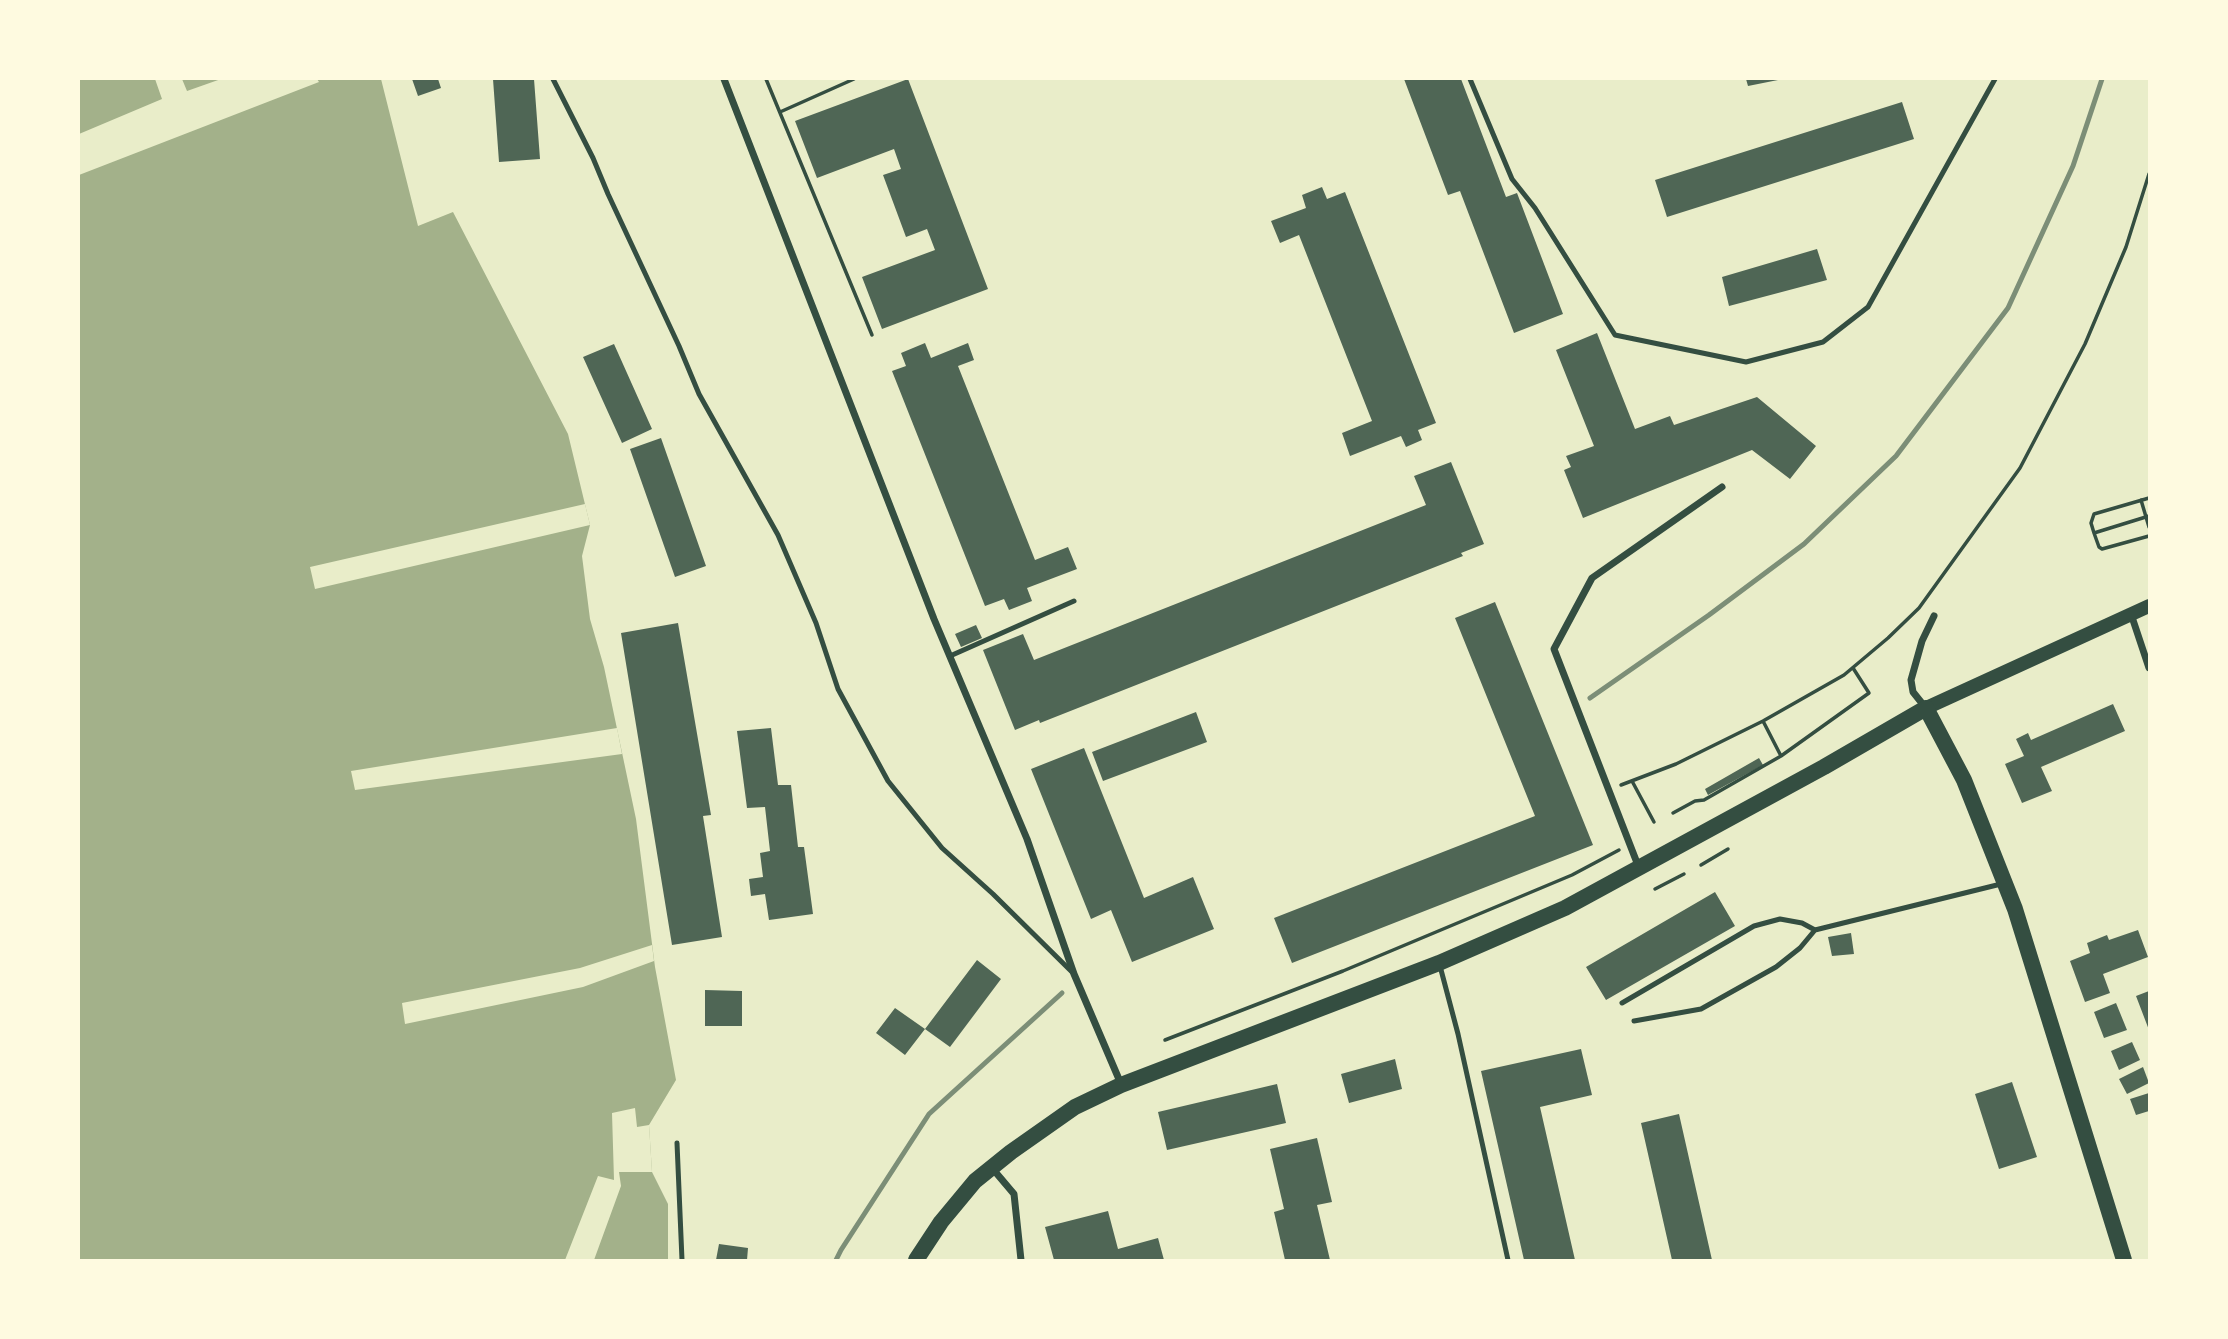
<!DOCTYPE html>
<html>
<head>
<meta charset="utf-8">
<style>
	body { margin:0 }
	#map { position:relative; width:2228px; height:1339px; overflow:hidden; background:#e9edc9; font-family:"Roboto Condensed",sans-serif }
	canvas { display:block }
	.frame { position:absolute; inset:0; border:80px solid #fefae0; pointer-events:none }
</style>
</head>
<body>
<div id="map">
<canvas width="2228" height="1339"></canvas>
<div class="frame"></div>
</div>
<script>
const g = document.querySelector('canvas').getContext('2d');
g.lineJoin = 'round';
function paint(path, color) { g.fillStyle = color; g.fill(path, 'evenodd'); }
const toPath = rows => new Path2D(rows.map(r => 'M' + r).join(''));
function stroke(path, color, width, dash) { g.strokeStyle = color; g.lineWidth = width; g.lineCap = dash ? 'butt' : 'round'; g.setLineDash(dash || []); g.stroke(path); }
paint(toPath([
	[79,79,381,79,418,226,453,212,568,434,590,525,582,556,590,619,604,667,636,819,655,967,676,1080,649,1125,652,1172,668,1204,668,1260,79,1260]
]), '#a3b18a');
paint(toPath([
	[155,79,182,79,187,91,221,79,317,79,319,82,79,175,79,134,162,99],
	[585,504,590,525,315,589,310,567],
	[617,728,622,754,355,790,351,771],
	[652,945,654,961,583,987,405,1024,402,1003,580,968],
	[635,1108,637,1127,649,1125,652,1172,619,1172,621,1186,594,1260,565,1260,598,1176,614,1180,612,1113]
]), '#e9edc9');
paint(toPath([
	[412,79,438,79,441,88,418,96],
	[493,79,534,79,540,159,499,162],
	[908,79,988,289,882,329,862,277,935,250,927,229,906,237,883,175,901,169,894,149,817,178,795,121],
	[1404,79,1461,79,1506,197,1517,193,1563,314,1514,333,1460,191,1448,195],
	[1746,79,1777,79,1778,80,1748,86],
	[1902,102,1914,139,1667,217,1655,180],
	[1322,187,1327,199,1345,192,1436,423,1418,430,1422,440,1406,447,1401,436,1350,456,1342,433,1372,421,1299,235,1280,243,1271,221,1306,208,1302,195],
	[1817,249,1827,280,1729,306,1722,277],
	[1597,333,1635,429,1670,416,1674,425,1757,397,1816,446,1790,479,1752,450,1583,518,1564,470,1571,467,1566,456,1594,446,1556,350],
	[925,343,931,358,968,343,974,360,958,366,1035,560,1068,547,1077,569,1027,588,1032,601,1009,610,1004,599,985,606,892,371,906,366,901,353],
	[614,344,652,429,622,443,583,357],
	[661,438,706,566,675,577,630,449],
	[1451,462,1484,544,1461,553,1463,556,1040,723,1039,720,1015,730,983,650,1023,634,1034,660,1426,505,1414,476],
	[1495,602,1593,845,1292,963,1274,918,1535,816,1455,618],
	[678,623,711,815,703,816,722,937,672,945,621,633],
	[976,625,982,638,961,647,955,634],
	[2113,704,2125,731,2041,767,2052,791,2022,803,2005,764,2024,756,2016,739,2028,733,2031,740],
	[1196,712,1207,742,1103,781,1092,752],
	[771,728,778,785,791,785,798,847,804,847,813,914,769,920,765,894,751,896,749,879,763,877,760,853,770,851,765,807,747,808,737,731],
	[1084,748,1144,898,1193,877,1214,929,1132,962,1111,910,1091,919,1031,769],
	[1759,758,1763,765,1708,795,1705,789],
	[1715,892,1735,926,1606,1000,1586,967],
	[2138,930,2148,957,2103,974,2110,993,2085,1002,2070,961,2090,953,2087,943,2107,935,2109,940],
	[1851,933,1854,954,1832,956,1828,937],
	[977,960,1001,979,950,1047,925,1029],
	[705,990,742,991,742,1026,705,1026],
	[2149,991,2149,1030,2136,996],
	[2116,1003,2127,1030,2104,1038,2094,1012],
	[895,1008,925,1029,905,1055,876,1033],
	[2132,1042,2140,1060,2119,1070,2111,1051],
	[1581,1049,1592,1095,1540,1107,1575,1260,1524,1260,1481,1071],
	[1395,1059,1402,1089,1349,1103,1341,1074],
	[2143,1067,2149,1083,2127,1094,2119,1079],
	[2012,1082,2037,1157,1999,1169,1975,1094],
	[1277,1084,1286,1123,1167,1150,1158,1112],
	[2149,1093,2149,1111,2136,1115,2130,1099],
	[1679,1114,1712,1260,1672,1260,1641,1123],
	[1317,1138,1332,1202,1317,1205,1330,1260,1285,1260,1274,1212,1284,1209,1270,1149],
	[1108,1211,1118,1249,1158,1238,1164,1260,1054,1260,1045,1227],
	[719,1244,748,1248,747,1260,716,1260]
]), '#4f6655');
stroke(toPath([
	[766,79,872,335],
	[780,112,854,79],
	[2149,498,2094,514,2091,523,2094,533,2149,516],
	[2141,500,2149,527],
	[2094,533,2099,547,2102,549,2149,536],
	[1781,756,1869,693,1853,668],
	[1632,781,1654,822],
	[1621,785,1676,764,1763,721,1844,675,1888,638,1919,608,2020,468,2085,344,2126,247,2149,174],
	[1673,813,1695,801,1704,800,1781,756,1763,721],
	[1701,865,1728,849],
	[1655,889,1684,874],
	[1165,1040,1343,971,1572,875,1619,850]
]), '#344e41', 3.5);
stroke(toPath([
	[553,79,593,158,608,194,679,346,699,394,778,535,816,623,838,689,888,781,942,848,993,894,1072,972],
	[1470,79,1512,179,1535,208,1615,335,1746,362,1823,342,1868,307,1995,79],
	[950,656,1074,601],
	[1440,966,1458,1034,1508,1260],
	[1622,1003,1754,926,1780,919,1802,923,1815,930,2001,884],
	[1634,1021,1701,1009,1776,967,1800,948,1815,930],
	[677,1143,682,1260]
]), '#344e41', 5);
stroke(toPath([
	[724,79,934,619,1027,839,1074,974,1121,1084],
	[2131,614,2149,668],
	[1925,707,1913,692,1911,680,1922,641,1934,616],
	[1639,868,1554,649,1592,578,1722,487],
	[992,1168,1014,1194,1021,1260]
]), '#344e41', 7);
stroke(toPath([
	[1926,708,2149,606]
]), '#344e41', 14);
stroke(toPath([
	[916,1260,941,1222,975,1181,1011,1152,1075,1107,1121,1085,1439,963,1565,908,1824,767,1926,708,1964,780,2015,909,2124,1260]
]), '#344e41', 16);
stroke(toPath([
	[1590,698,1709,615,1804,544,1896,456,2008,308,2073,166,2102,79],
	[836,1260,841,1250,929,1114,1062,993]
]), '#7c8e77', 5);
</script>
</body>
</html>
